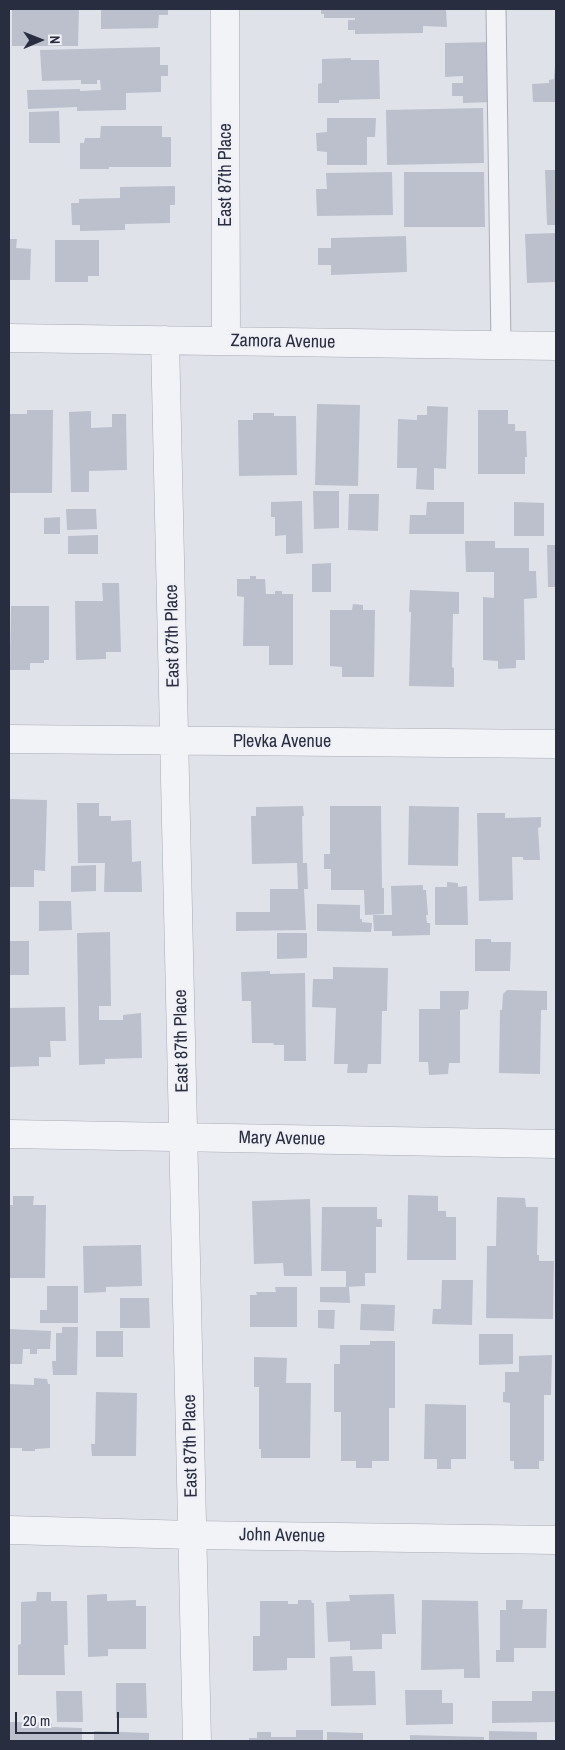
<!DOCTYPE html>
<html>
<head>
<meta charset="utf-8">
<style>
	body { margin:0 }
	#map { position:relative; width:565px; height:1750px; overflow:hidden; background:#dfe2e9; font-family:"Archivo Narrow",sans-serif }
	canvas { display:block }
	.frame { position:absolute; inset:0; border:10px solid #282d40; pointer-events:none }
	.north { position:absolute; left:15px; top:15px; width:50px; height:50px; -webkit-text-stroke:4px #eff1f6; paint-order:stroke; rotate:89deg; font-size:14px; font-weight:700; line-height:20px; text-align:center; color:#282d40 }
	.north::after { content:''; display:block; margin:auto; width:18px; height:22px; background:#282d40; clip-path:polygon(50% 0,100% 100%,50% 72%,0 100%) }
	.scale { position:absolute; left:15px; top:1712px; width:104px; height:22px; box-sizing:border-box; border:2px solid #282d40; border-top:0; padding-left:6px; font-size:15px; line-height:18px; white-space:nowrap; color:#282d40; -webkit-text-stroke:4px #eff1f6; paint-order:stroke }
</style>
</head>
<body>
<div id="map">
<canvas width="565" height="1750"></canvas>
<div class="frame"></div>
<div class="north">N</div>
<div class="scale">20 m</div>
</div>
<script>
const g = document.querySelector('canvas').getContext('2d');
g.lineJoin = 'round';
function paint(path, color) { g.fillStyle = color; g.fill(path, 'evenodd'); }
const toPath = rows => new Path2D(rows.map(r => 'M' + r).join(''));
function stroke(path, color, width, dash) { g.strokeStyle = color; g.lineWidth = width; g.lineCap = dash ? 'butt' : 'round'; g.setLineDash(dash || []); g.stroke(path); }
function write(font, color, halo, rows, align = 'center') {
  g.font = font + ' "Archivo Narrow",sans-serif'; g.lineWidth = 4.5; g.setLineDash([]); g.textBaseline = 'middle'; g.strokeStyle = halo; g.fillStyle = color; for (const [text, x, y, turn = 0] of rows) {
    g.save(); g.translate(x, y); g.rotate((+turn || 0) * Math.PI / 180); g.textAlign = isNaN(turn) ? turn : align; if (halo) g.strokeText(text, 0, 0); g.fillText(text, 0, 0); g.restore();
  }
}
paint(toPath([
	[12,9,79,10,78,46,12,46],
	[101,9,168,9,168,15,159,15,158,28,101,29],
	[321,9,446,9,447,27,423,26,423,33,355,34,355,30,348,30,348,20,355,20,355,18,324,18,324,14,321,14],
	[494,42,495,102,463,103,463,96,452,96,452,83,463,83,463,76,445,77,445,43],
	[160,47,160,65,168,65,168,76,161,76,161,92,126,93,126,110,77,111,77,107,28,109,27,90,80,89,80,91,101,90,100,80,97,80,97,84,81,84,81,80,42,81,40,50],
	[351,58,351,60,379,60,380,99,339,100,339,103,318,103,318,84,322,83,322,59],
	[555,66,556,66,556,102,533,102,532,84,549,83,549,80,554,79],
	[483,108,484,163,387,165,386,110],
	[59,111,60,143,29,143,29,112],
	[327,118,376,118,375,137,367,137,367,165,327,165,327,152,317,151,316,133,327,132],
	[101,126,162,126,162,137,171,137,171,167,109,167,109,169,80,169,80,143,84,143,85,138,100,138],
	[545,170,556,170,556,225,547,225],
	[392,172,393,215,317,216,316,189,327,189,326,173],
	[404,172,484,172,485,227,404,227],
	[175,186,175,205,170,205,170,223,125,224,125,230,80,231,80,225,72,225,71,203,79,203,79,199,120,198,120,187],
	[556,233,556,282,527,283,525,234],
	[406,236,407,272,331,275,331,265,318,265,318,248,331,248,331,238],
	[9,239,17,239,16,248,31,249,30,280,9,280],
	[55,240,99,240,99,276,88,276,88,282,55,282],
	[317,404,360,405,358,486,315,485],
	[427,406,448,407,446,469,434,468,434,490,416,489,417,468,397,468,398,419,417,420,417,415,427,415],
	[27,410,53,410,52,493,9,493,9,414,27,414],
	[478,410,508,410,508,424,515,424,515,431,526,431,527,457,525,457,525,474,478,474],
	[91,411,91,428,112,427,112,414,126,414,127,470,89,471,89,492,71,492,69,412],
	[253,413,274,413,274,416,296,416,297,475,239,476,238,420,253,420],
	[313,491,339,491,339,528,314,529],
	[349,494,379,494,378,531,348,530],
	[302,501,303,553,286,554,286,535,275,536,275,517,271,517,271,502],
	[427,502,464,502,464,534,409,534,410,515,426,515],
	[514,502,544,503,544,536,514,536],
	[66,509,96,509,97,529,67,530],
	[60,517,60,534,44,534,44,518],
	[98,535,98,554,68,554,68,536],
	[465,541,495,541,495,548,529,548,529,571,536,571,537,598,524,599,525,660,516,660,516,668,498,669,498,661,483,660,483,597,494,598,494,572,466,572],
	[547,545,556,545,556,587,548,587],
	[331,563,331,592,312,592,312,564],
	[250,576,256,576,256,579,265,579,266,594,275,594,275,591,282,591,282,594,293,594,293,665,269,665,269,646,243,646,244,597,237,596,237,579,250,579],
	[102,583,119,583,121,652,106,652,106,659,76,660,75,601,103,601],
	[410,590,459,592,459,614,453,614,452,667,454,668,454,687,409,686,411,612,409,612],
	[353,604,363,605,363,610,375,610,374,677,342,677,342,667,330,666,330,610,352,610],
	[11,606,49,606,49,660,44,660,44,663,30,663,30,670,10,670],
	[9,799,47,800,45,871,34,870,34,887,9,887],
	[77,803,99,803,99,816,111,816,111,821,131,820,132,862,141,861,142,892,104,892,105,863,78,863],
	[303,806,304,816,302,816,303,863,307,863,308,889,304,889,306,930,236,931,236,912,270,912,270,889,298,889,297,863,252,864,251,816,256,816,256,807],
	[330,806,381,806,382,888,384,888,384,914,365,915,364,890,331,890,331,869,324,869,324,854,330,854],
	[409,806,459,807,458,866,408,865],
	[477,813,505,813,505,818,541,817,541,827,538,828,540,860,523,860,523,857,512,857,513,900,479,901],
	[96,865,96,891,71,892,71,866],
	[447,882,458,883,458,887,467,886,468,925,435,925,435,887,447,887],
	[423,885,423,890,426,890,428,915,426,915,427,923,430,923,430,935,392,936,392,931,374,931,373,915,392,915,391,886],
	[39,901,71,901,72,930,39,931],
	[317,904,360,905,360,919,362,919,362,922,372,923,371,932,317,931],
	[110,932,111,1006,99,1006,99,1020,123,1020,123,1015,141,1013,142,1058,105,1059,105,1064,79,1065,77,933],
	[277,933,307,933,307,958,277,959],
	[475,939,491,939,491,942,511,942,510,971,475,971],
	[9,941,29,941,29,975,9,975],
	[333,967,388,968,387,1011,382,1011,381,1064,368,1064,367,1073,347,1073,348,1064,334,1064,336,1008,312,1007,313,979,333,979],
	[270,971,270,974,305,973,306,1061,284,1061,284,1045,274,1045,273,1043,252,1043,251,1001,242,1001,241,972],
	[507,990,547,991,547,1010,541,1010,540,1074,499,1073,500,1010,502,1010,503,994],
	[440,991,469,991,468,1009,460,1010,460,1063,449,1063,448,1074,429,1075,428,1062,419,1062,419,1009,440,1009],
	[65,1007,66,1041,50,1041,51,1057,39,1057,39,1066,9,1067,9,1008],
	[408,1195,438,1196,438,1211,446,1211,446,1217,456,1217,456,1260,407,1260],
	[13,1196,34,1196,33,1205,46,1205,45,1278,9,1278,9,1205,13,1205],
	[497,1197,525,1198,526,1207,538,1207,537,1255,539,1255,539,1261,554,1261,553,1319,486,1318,487,1246,496,1246],
	[310,1199,312,1276,284,1276,283,1263,254,1264,252,1201],
	[322,1207,377,1207,377,1219,382,1219,382,1227,376,1227,376,1273,365,1273,365,1286,346,1287,346,1271,321,1271],
	[141,1245,142,1286,106,1287,106,1292,84,1293,83,1246],
	[442,1280,473,1280,472,1325,432,1324,433,1309,441,1309],
	[47,1286,78,1286,78,1323,40,1323,40,1310,47,1310],
	[275,1287,297,1287,297,1327,250,1327,250,1295,257,1295,256,1292,276,1292],
	[320,1287,349,1287,350,1303,320,1302],
	[120,1298,149,1298,150,1328,120,1328],
	[361,1304,395,1305,394,1331,360,1330],
	[318,1310,335,1310,334,1329,318,1328],
	[62,1327,78,1327,77,1375,53,1375,52,1361,56,1361,56,1333,62,1333],
	[9,1329,51,1331,50,1349,37,1349,37,1354,30,1354,30,1349,23,1349,22,1364,9,1364],
	[96,1331,123,1331,123,1357,96,1357],
	[479,1334,513,1334,513,1364,479,1365],
	[370,1341,395,1341,395,1408,389,1408,389,1461,372,1461,372,1468,356,1468,356,1461,341,1461,341,1412,334,1412,334,1364,340,1364,340,1345,370,1345],
	[552,1355,551,1395,544,1395,544,1461,539,1461,539,1469,514,1469,514,1461,510,1461,510,1403,503,1402,503,1392,505,1392,505,1372,519,1372,519,1356],
	[254,1357,287,1358,286,1383,311,1383,310,1458,261,1458,261,1449,259,1449,259,1387,254,1387],
	[34,1378,47,1379,48,1384,50,1384,50,1448,35,1449,35,1451,22,1451,22,1448,9,1448,9,1384,34,1385],
	[96,1392,137,1393,136,1456,92,1456,91,1444,95,1444],
	[425,1404,466,1405,466,1459,451,1459,451,1469,437,1469,437,1459,424,1459],
	[37,1592,51,1592,51,1601,67,1601,68,1645,64,1645,65,1675,18,1675,18,1645,21,1644,21,1602,36,1601],
	[107,1594,107,1601,136,1600,136,1606,146,1606,146,1649,108,1649,108,1656,88,1657,87,1595],
	[394,1594,396,1634,382,1634,382,1649,350,1650,350,1641,328,1642,326,1602,350,1601,349,1595],
	[298,1600,311,1600,312,1603,314,1603,315,1658,287,1658,287,1670,253,1671,253,1636,260,1636,260,1601,288,1601,288,1604,298,1604],
	[422,1600,478,1601,480,1678,464,1678,464,1669,421,1670],
	[506,1600,523,1600,522,1609,547,1609,546,1648,514,1648,514,1662,496,1662,496,1650,500,1650,500,1610,506,1610],
	[352,1656,353,1671,375,1671,376,1705,331,1706,330,1657],
	[116,1683,146,1683,147,1718,116,1718],
	[405,1690,442,1690,442,1703,453,1703,453,1724,406,1725],
	[56,1691,82,1691,83,1722,57,1722],
	[532,1691,556,1691,556,1722,492,1723,492,1701,532,1701],
	[9,1722,52,1723,52,1727,82,1728,82,1741,9,1741],
	[296,1730,323,1730,323,1741,249,1741,249,1738,257,1738,257,1732,271,1732,271,1737,296,1737],
	[94,1731,149,1733,149,1741,94,1741],
	[489,1731,537,1732,537,1741,489,1741],
	[327,1732,363,1733,363,1741,327,1741],
	[410,1735,484,1737,484,1741,410,1741]
]), '#bcc0cc');
const service = toPath([
	[496,9,501,345]
]);
const minor = toPath([
	[225,9,226,341],
	[9,338,556,346],
	[165,340,197,1741],
	[9,739,556,744],
	[9,1134,556,1144],
	[9,1530,193,1535,556,1540]
]);
stroke(service, '#a8acb6', 21);
stroke(minor, '#a8acb6', 29);
stroke(service, '#f2f3f7', 19);
stroke(minor, '#f2f3f7', 28);
write('18px', '#282d40', '#eff1f6', [
	["East 87th Place",226,175,-90],
	["Zamora Avenue",283,342,1],
	["East 87th Place",173,636,-91],
	["Plevka Avenue",282,742],
	["East 87th Place",182,1041,-91],
	["Mary Avenue",282,1139,1],
	["East 87th Place",191,1446,-91],
	["John Avenue",282,1536,1]
]);
</script>
</body>
</html>
